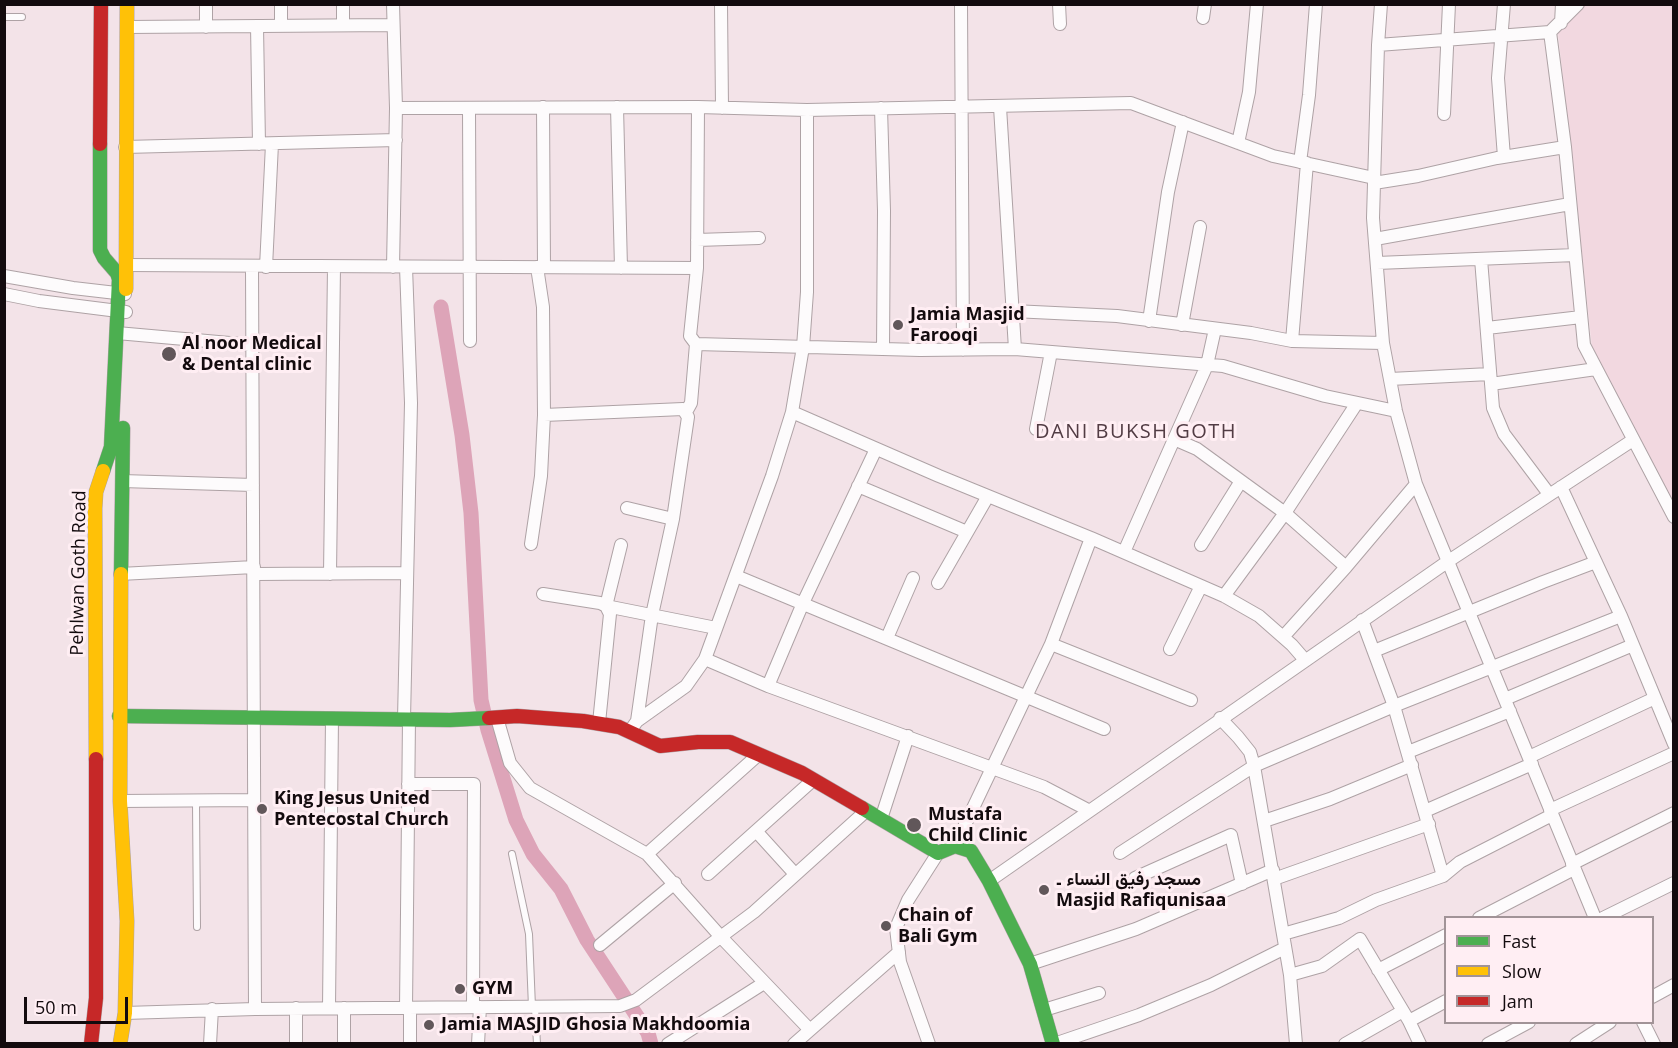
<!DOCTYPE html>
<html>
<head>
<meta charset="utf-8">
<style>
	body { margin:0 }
	#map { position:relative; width:1678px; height:1048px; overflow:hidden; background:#f3e3e8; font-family:"Open Sans",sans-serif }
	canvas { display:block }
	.frame { position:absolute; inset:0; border:6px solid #130b0e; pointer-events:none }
	.legend { position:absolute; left:1444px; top:916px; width:210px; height:108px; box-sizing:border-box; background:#ffeef3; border:2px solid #a19397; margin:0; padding:8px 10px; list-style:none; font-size:18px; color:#130b0e }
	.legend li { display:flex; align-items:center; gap:12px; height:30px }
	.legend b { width:30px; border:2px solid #a19397 }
	.scale { position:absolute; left:24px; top:997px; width:104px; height:27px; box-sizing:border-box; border:3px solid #130b0e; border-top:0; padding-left:8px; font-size:18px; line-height:21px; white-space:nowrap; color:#130b0e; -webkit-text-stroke:4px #ffeef3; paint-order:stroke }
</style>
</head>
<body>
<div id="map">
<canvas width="1678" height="1048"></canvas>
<div class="frame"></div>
<ul class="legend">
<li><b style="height:8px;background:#4caf50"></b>Fast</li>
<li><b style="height:8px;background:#ffc107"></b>Slow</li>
<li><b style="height:8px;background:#c62828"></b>Jam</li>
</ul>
<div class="scale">50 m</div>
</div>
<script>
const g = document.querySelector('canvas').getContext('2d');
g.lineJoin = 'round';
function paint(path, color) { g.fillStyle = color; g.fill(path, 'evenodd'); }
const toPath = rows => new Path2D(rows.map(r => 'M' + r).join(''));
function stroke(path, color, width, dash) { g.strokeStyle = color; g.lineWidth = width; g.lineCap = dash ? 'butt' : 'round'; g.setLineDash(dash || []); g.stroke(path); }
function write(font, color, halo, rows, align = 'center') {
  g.font = font + ' "Open Sans",Vazirmatn,sans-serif'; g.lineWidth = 6; g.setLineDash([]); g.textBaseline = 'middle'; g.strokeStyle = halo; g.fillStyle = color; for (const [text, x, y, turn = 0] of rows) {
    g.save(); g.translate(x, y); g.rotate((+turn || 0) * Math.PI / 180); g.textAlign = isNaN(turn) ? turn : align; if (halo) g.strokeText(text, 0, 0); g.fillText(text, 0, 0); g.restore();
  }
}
paint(toPath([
	[1584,5,1673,5,1673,501,1592,346,1558,32]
]), '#f2d8e0');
stroke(toPath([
	[441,307,462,435,471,513,481,700,488,730,516,820,533,854,561,889,587,940,648,1033,651,1044]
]), '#dda4b8', 15);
const lane = toPath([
	[4,17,22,17],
	[196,802,197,927],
	[512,854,529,934,532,1007],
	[535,1007,537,1044]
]);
const street = toPath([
	[281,4,281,26],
	[721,4,722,108],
	[961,4,963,350],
	[1059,4,1060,24],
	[1381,4,1378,45,1373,218,1383,343,1396,411,1416,484,1595,918],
	[1203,18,1205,4],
	[1561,23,1562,4],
	[343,25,343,4],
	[257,26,259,144],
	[127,27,393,25],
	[206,27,206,4],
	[1550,32,1565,147,1584,345,1674,517],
	[1378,45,1550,32,1578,4],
	[543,107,544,267],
	[617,107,621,268],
	[698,107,697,268,690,336,696,344,920,350,1015,349,1223,366,1325,396,1396,411],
	[1000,107,1015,349],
	[396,108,698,107,807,110,1131,103,1273,156,1374,178],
	[469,108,470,341],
	[881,108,884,211,883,349],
	[1444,114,1449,4],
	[1238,143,1249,92,1257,4],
	[125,147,396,140],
	[1504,157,1498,78,1504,4],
	[1300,162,1309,95,1316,4],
	[1374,183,1418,176,1497,158,1565,147],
	[1375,239,1570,204],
	[697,240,759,238],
	[1481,259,1493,408,1504,434,1549,494],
	[1377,263,1575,255],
	[126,265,697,268],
	[252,267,255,1009],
	[266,267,272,144],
	[393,267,396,108,393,4],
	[4,276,73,288,125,294],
	[4,294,39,301,126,312],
	[1013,311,1117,316,1251,333,1292,341,1383,343],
	[1149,321,1168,192,1183,122],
	[1182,325,1200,227],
	[1487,328,1581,317],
	[117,333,252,345],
	[1292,341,1307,163],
	[1390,379,1490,374],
	[1491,384,1596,369],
	[686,412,691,403,696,344],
	[792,412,939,476,1091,538,1224,596,1259,616,1292,645,1305,660],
	[544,415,683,409,688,417,673,519,652,615,637,721],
	[1036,429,1051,352],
	[1174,439,1197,449,1285,513,1346,567],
	[122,481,253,485],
	[858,486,967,532],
	[1561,487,1621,616,1674,744],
	[627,508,673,519],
	[531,544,541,476,544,415,543,307,537,267],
	[621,545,606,606,716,628],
	[1201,545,1241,481],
	[1124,552,1207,365,1215,329],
	[120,574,254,567],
	[255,574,407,573],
	[330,574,334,267],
	[736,576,1104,729],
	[938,583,988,496],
	[543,594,600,603,606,606,610,614,599,723],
	[1224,596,1285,513,1357,403],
	[1362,620,1394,706,1443,876],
	[1283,637,1346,567,1416,484],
	[887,638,913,578],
	[1051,644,1191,700],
	[1170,649,1201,586],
	[1374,651,1543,582,1596,562],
	[705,659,768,686,1044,787,1088,810],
	[768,686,803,603,876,449],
	[1505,699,1633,645],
	[497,718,510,763,530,788,647,854,721,937,810,1030],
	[1220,718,1238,737,1250,752,1254,766,1290,975,1296,1044],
	[404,719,411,403,406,267],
	[630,731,637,721,686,686,705,659,772,476,792,412,803,347,807,292,807,110],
	[1408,752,1510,711],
	[1529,757,1655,698],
	[408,784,474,784,473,1007],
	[120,801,253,800],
	[1550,810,1674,753],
	[1425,811,1532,764],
	[881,819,908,736],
	[1264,821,1330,799,1412,765],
	[756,831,795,874],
	[955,846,1051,644,1091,538],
	[1120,853,1254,766,1394,706,1621,616],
	[647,854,758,755],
	[1572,864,1674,813],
	[708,874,813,780],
	[1135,878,1231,835,1242,884],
	[1274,879,1429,824],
	[989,881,1447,562,1633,440],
	[1479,918,1574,869],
	[1603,918,1674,883],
	[1283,934,1339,918,1376,900,1443,876,1460,862,1552,815],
	[600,945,675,883],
	[1030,964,1136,929,1273,870],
	[1378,970,1446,935],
	[1290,975,1322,966,1360,939,1409,1021,1420,1044],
	[1652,997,1674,985],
	[296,1008,296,1044],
	[329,1008,332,718],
	[406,1008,409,719],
	[410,1008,410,1044],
	[1044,1010,1099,993],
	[125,1013,255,1009,620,1006,636,1000,754,912,866,811],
	[1409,1021,1446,1001],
	[1643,1022,1654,1044],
	[210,1044,212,1009],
	[344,1044,344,1008],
	[478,1044,480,1007],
	[668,1044,764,983],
	[794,1044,899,952],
	[929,1044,900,962,896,928,908,900,938,853],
	[1054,1044,1139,1015,1211,985,1285,948],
	[1345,1044,1403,1011],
	[1488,1044,1529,1022],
	[1576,1044,1610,1022]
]);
const fast = toPath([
	[100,144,100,250,104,258,117,273,119,279,111,447,103,471],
	[121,574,123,428],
	[119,716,450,720,489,718],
	[862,808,938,853,955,846,971,851,989,881,1030,964,1053,1044]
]);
const slow = toPath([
	[126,289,127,4],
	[96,759,95,508,96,492,103,471],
	[120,1044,125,1013,127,921,120,801,121,574]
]);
const jam = toPath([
	[100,144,101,4],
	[489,718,517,716,583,721,619,727,660,746,698,742,730,742,802,773,862,808],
	[91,1044,96,998,96,759]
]);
stroke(lane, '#aea2a5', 8);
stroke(street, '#aea2a5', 14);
stroke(fast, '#aea2a5', 15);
stroke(slow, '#aea2a5', 15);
stroke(jam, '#aea2a5', 15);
stroke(lane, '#fdfbfc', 6);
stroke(street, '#fdfbfc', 12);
stroke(fast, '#4caf50', 14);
stroke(slow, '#ffc107', 14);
stroke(jam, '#c62828', 14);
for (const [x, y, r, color] of [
	[898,325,6,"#61575a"],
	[169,354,8,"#61575a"],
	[262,809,6,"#61575a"],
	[914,825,8,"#61575a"],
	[1044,890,6,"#61575a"],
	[886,926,6,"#61575a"],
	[460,989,6,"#61575a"],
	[429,1025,6,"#61575a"]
]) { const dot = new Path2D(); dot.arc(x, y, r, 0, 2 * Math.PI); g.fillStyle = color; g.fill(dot); stroke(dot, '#ffeef3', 2); }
write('bold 18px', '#130b0e', '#ffeef3', [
	["Jamia Masjid",910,315],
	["Farooqi",910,336],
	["Al noor Medical",182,344],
	["& Dental clinic",182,365],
	["King Jesus United",274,799],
	["Pentecostal Church",274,820],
	["Mustafa",928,815],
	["Child Clinic",928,836],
	["مسجد رفیق النساء ۔",1056,880],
	["Masjid Rafiqunisaa",1056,901],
	["Chain of",898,916],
	["Bali Gym",898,937],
	["GYM",472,989],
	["Jamia MASJID Ghosia Makhdoomia",441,1025]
], 'left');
write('18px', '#130b0e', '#ffeef3', [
	["Pehlwan Goth Road",79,573,-89]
]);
g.letterSpacing = '1.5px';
write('20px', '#523c44', '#ffeef3', [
	["DANI BUKSH GOTH",1136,432]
]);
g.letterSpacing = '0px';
</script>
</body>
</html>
